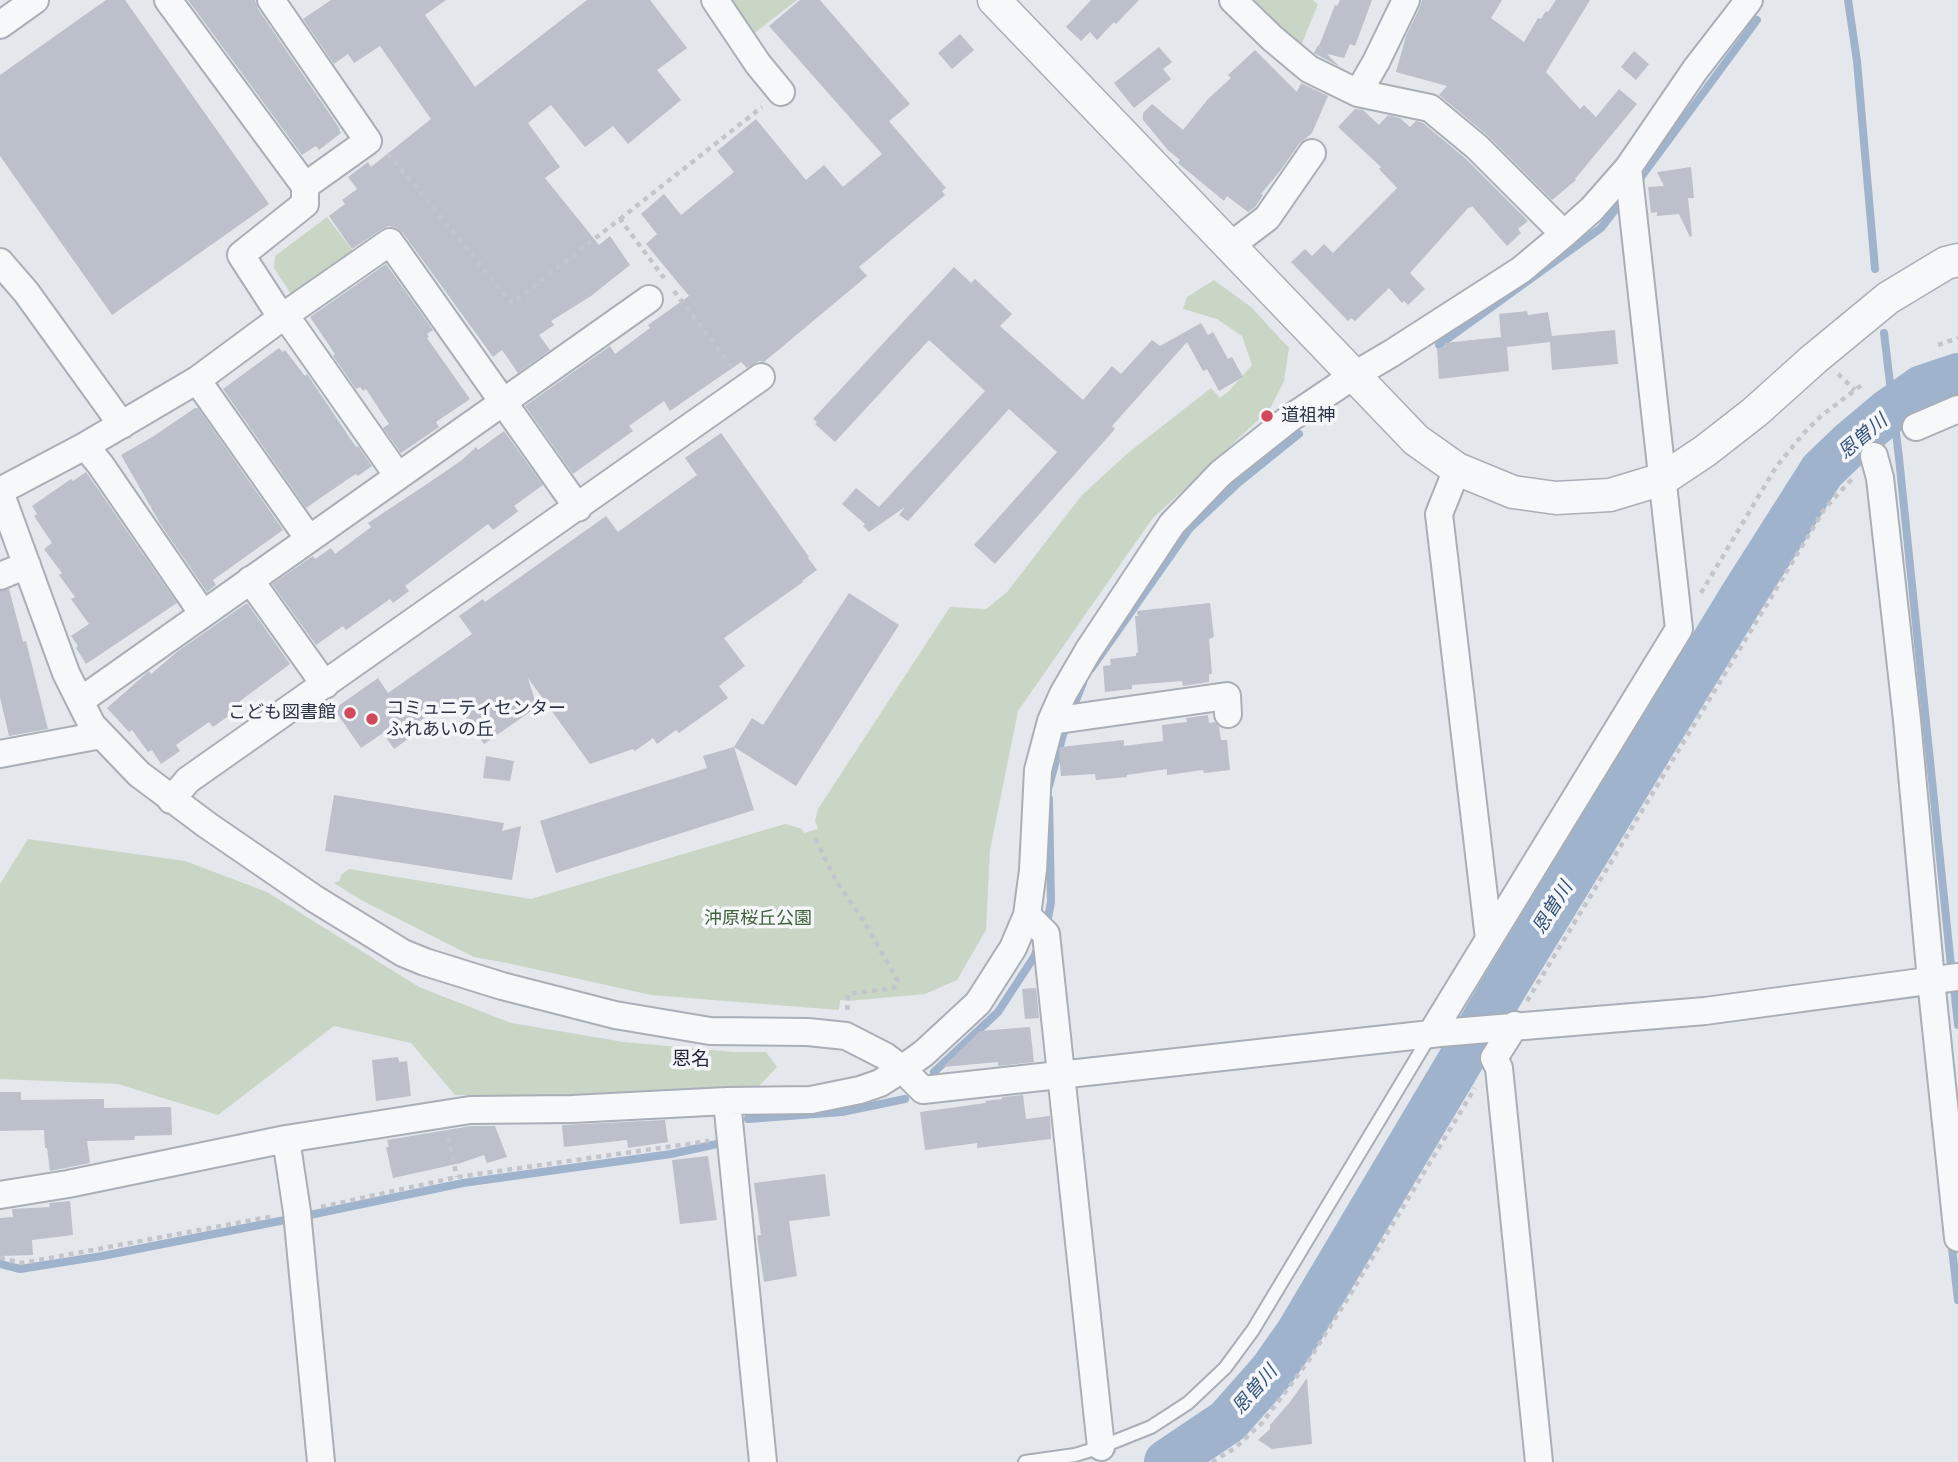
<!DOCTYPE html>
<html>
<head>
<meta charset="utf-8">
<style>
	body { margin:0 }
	canvas { display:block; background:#e4e7ec }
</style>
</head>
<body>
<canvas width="1958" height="1462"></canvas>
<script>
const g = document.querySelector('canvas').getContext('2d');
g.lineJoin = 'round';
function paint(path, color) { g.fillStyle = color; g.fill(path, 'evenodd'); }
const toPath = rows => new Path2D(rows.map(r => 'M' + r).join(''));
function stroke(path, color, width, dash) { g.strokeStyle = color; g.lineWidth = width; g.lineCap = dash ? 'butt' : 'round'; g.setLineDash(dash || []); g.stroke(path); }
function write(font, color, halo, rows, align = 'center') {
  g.font = font + ' "PT Sans","Noto Sans JP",sans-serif'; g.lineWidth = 7; g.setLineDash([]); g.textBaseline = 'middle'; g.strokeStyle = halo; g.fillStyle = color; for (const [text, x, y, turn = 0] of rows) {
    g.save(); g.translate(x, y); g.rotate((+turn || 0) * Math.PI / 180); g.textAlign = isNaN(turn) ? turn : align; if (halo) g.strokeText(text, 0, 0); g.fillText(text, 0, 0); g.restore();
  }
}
paint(toPath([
	[725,0,797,0,752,35],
	[1256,0,1313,0,1318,4,1298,53,1252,5],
	[327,217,353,251,291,294,274,268,275,256],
	[1214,280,1251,307,1289,348,1284,381,1270,409,1152,519,1018,711,990,850,986,930,957,980,925,994,848,1001,840,1000,839,1010,651,995,507,963,474,957,361,900,334,883,339,881,342,874,349,869,531,899,785,824,802,829,804,833,818,829,815,821,818,809,950,607,986,609,1007,592,1082,495,1128,453,1211,388,1220,398,1229,391,1252,365,1242,336,1217,319,1183,309,1187,297],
	[28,839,185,861,267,892,419,987,511,1023,624,1042,733,1052,766,1052,777,1067,759,1086,672,1095,455,1095,411,1043,334,1026,218,1115,118,1084,0,1079,0,884]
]), '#c9d6c5');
stroke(toPath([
	[1848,0,1857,61,1875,269],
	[1636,184,1757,20],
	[1884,333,1899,458,1951,966],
	[1439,345,1601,228,1625,197],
	[1854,441,1862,453],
	[1091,669,1190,528,1237,484,1299,434],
	[1072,710,1083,683],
	[1049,786,1066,724],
	[1048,918,1051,902,1049,799],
	[1954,987,1958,1025],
	[934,1072,998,1012,1034,957,1038,947],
	[748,1119,842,1112,905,1099],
	[305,1216,463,1183,671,1154,717,1144],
	[1951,1240,1958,1300],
	[0,1264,20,1269,102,1256,285,1220]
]), '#9fb4cc', 8);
stroke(toPath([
	[1167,1462,1228,1421,1272,1371,1298,1334,1506,984,1742,597,1822,471,1850,444,1888,412,1922,388,1958,376]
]), '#9fb4cc', 46);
paint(toPath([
	[106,0,125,0,269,204,112,315,0,156,0,75],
	[188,0,255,0,258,9,340,129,339,130,341,133,319,150,316,146,302,155],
	[331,0,446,0,425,15,475,87,587,0,650,0,687,48,657,70,681,100,628,144,613,126,585,147,551,105,528,123,560,167,545,178,599,245,610,236,630,265,591,296,551,321,554,325,539,335,550,350,518,373,502,350,493,357,403,233,397,228,389,226,382,229,352,249,329,216,345,204,342,200,357,189,348,177,368,162,371,167,431,119,380,46,354,63,348,54,334,64,303,19],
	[800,0,820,0,910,104,889,121,946,188,942,191,945,195,859,267,867,276,764,362,759,361,747,368,741,362,670,411,664,401,629,426,633,431,573,474,525,406,610,346,615,354,650,328,648,325,689,296,646,244,657,234,641,214,664,194,681,215,734,172,717,151,756,119,806,180,824,165,843,187,882,154,769,26],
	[1091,0,1139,0,1116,24,1114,22,1097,40,1090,32,1081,41,1066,27],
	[1340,0,1372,0,1355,46,1350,44,1344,58,1327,54,1340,67,1314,53,1318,45,1319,46,1335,5,1337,6],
	[1422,0,1502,0,1491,18,1524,42,1538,18,1541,19,1546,11,1548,12,1556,0,1590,0,1546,72,1580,109,1584,105,1596,117,1619,89,1637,104,1575,179,1576,180,1552,200,1487,135,1439,95,1447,86,1396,72,1406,36,1420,7],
	[960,34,974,50,952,69,938,53],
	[1159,47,1172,62,1163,69,1171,79,1134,108,1114,83],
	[1255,50,1297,92,1301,83,1328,96,1312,133,1299,144,1280,171,1261,194,1263,195,1255,207,1248,212,1227,196,1224,201,1178,163,1180,160,1168,150,1143,120,1143,113,1152,104,1183,130,1208,99,1231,78,1228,75],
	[1634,51,1649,64,1636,80,1621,67],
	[1355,109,1363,110,1379,125,1388,115,1400,118,1410,127,1416,121,1423,123,1466,159,1528,221,1518,229,1521,233,1507,246,1472,206,1470,208,1469,207,1410,273,1425,289,1408,305,1404,301,1402,303,1389,288,1355,321,1351,318,1348,321,1291,262,1305,249,1312,256,1324,244,1333,253,1397,188,1379,169,1381,167,1338,127],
	[1691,167,1694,198,1688,198,1692,236,1690,237,1679,214,1657,216,1657,212,1651,213,1648,187,1664,186,1657,172],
	[386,264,433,330,427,334,429,337,427,338,470,399,436,422,439,427,401,453,383,428,389,424,366,389,363,391,360,387,356,389,333,356,335,354,310,317],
	[954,267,971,283,975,279,1012,314,1000,326,1083,400,1112,366,1121,374,1152,340,1160,346,1201,323,1208,335,1213,332,1228,359,1232,357,1243,377,1219,391,1207,369,1203,371,1187,342,1112,426,1115,429,995,564,974,545,1057,452,1009,409,908,521,899,515,905,507,869,532,863,526,865,524,842,504,856,488,879,507,985,391,929,340,835,442,815,424,817,422,813,419],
	[1527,311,1528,315,1548,312,1552,336,1615,330,1618,364,1552,370,1550,342,1507,347,1509,371,1439,379,1437,348,1445,347,1444,343,1501,337,1499,314],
	[279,348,283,352,285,350,305,376,307,374,356,447,358,446,372,466,358,476,356,474,348,479,306,508,223,389],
	[195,408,198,408,283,530,213,580,216,585,207,592,161,525,121,455,154,436],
	[504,431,543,485,514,506,518,511,516,513,493,530,488,524,405,586,409,591,393,603,390,599,346,630,343,626,316,645,272,584,313,556,315,559,331,548,335,554,371,527,368,523,427,484,462,460,476,447,478,450],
	[721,433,809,557,808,558,817,570,802,581,803,582,724,638,745,666,719,686,728,698,679,733,676,730,657,744,653,738,635,751,633,749,590,764,528,678,537,707,484,744,452,698,413,726,418,732,394,749,383,733,361,748,334,709,378,678,388,693,472,634,459,616,483,599,485,602,606,516,618,532,697,475,685,458],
	[86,472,177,603,86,664,76,648,78,646,71,636,89,624,71,599,75,597,59,575,62,573,44,549,52,543,34,516,37,514,32,506,71,479,73,481],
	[9,589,23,642,26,641,48,729,9,736,0,697,0,591],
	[849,593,899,625,796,786,734,747,752,718,763,725],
	[247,603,290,664,240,701,241,707,213,727,209,722,176,745,180,751,161,764,152,750,148,752,132,730,129,732,107,708,149,671,151,674,178,651],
	[1210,603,1214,637,1209,639,1212,674,1209,674,1209,682,1183,686,1182,681,1132,685,1132,689,1105,692,1103,666,1111,665,1110,659,1136,656,1136,653,1138,653,1135,616,1138,616,1137,611],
	[1208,715,1209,723,1215,722,1219,727,1221,740,1227,740,1230,770,1204,773,1203,770,1167,775,1167,769,1127,775,1127,777,1096,780,1095,774,1061,776,1059,752,1060,747,1124,740,1124,746,1163,741,1162,725,1187,722,1186,718],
	[734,747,754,810,556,873,540,821,707,768,703,756],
	[486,756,514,761,510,781,483,778],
	[334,795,504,823,502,831,521,826,512,880,325,851],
	[1036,988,1039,1018,1025,1019,1022,989],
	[1030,1027,1034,1062,998,1066,998,1062,943,1067,980,1031],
	[398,1057,399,1062,407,1061,411,1096,376,1101,372,1060],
	[0,1092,21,1092,21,1100,104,1099,104,1108,171,1107,172,1135,135,1136,134,1140,87,1141,90,1163,50,1171,47,1148,45,1148,44,1130,0,1131],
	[1023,1095,1026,1119,1050,1116,1051,1139,977,1148,977,1143,925,1150,920,1112,986,1103,985,1101,1002,1099,1002,1097],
	[665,1120,668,1142,628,1148,627,1140,564,1147,562,1125],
	[471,1126,495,1126,507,1157,487,1163,484,1155,461,1163,393,1178,386,1147,389,1147,387,1140],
	[708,1156,717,1220,680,1224,672,1160],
	[825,1174,830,1216,789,1221,797,1276,764,1282,757,1236,761,1235,754,1183],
	[70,1201,73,1235,32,1240,33,1255,0,1256,0,1218,13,1217,12,1209,50,1207,49,1203],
	[1307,1378,1312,1444,1272,1449,1258,1440,1270,1429,1270,1425,1290,1402]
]), '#bbc0ca');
const service = toPath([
	[1025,1462,1075,1455,1101,1447,1151,1427,1188,1403,1225,1368,1253,1330,1431,1034]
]);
const minor = toPath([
	[168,0,305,186,305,204,241,255,278,312,285,315,398,476],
	[271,0,368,141,305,186],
	[715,0,758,64,781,92],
	[1233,0,1272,38,1309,69,1358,93,1430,108,1477,147,1564,234],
	[0,25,35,0],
	[1358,93,1376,62,1406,0],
	[1230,246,1267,218,1312,153],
	[0,262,26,292,122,425],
	[197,380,309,539],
	[1916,427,1958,409],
	[85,446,100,464,203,614],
	[1874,456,1880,478,1907,720,1931,980,1958,1238],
	[1457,469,1439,514,1489,939],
	[0,491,85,446,197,380,285,315,390,242,578,508],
	[0,492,66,673,92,725,139,774,207,825,315,899,403,953,425,962,502,986,615,1015,710,1031,808,1032,846,1036,885,1056,902,1069,923,1090,1440,1033,1705,1011,1958,977],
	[0,576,27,565],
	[250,580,325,685],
	[80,701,649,299],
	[1051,721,1227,696,1228,714],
	[0,754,101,735],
	[171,800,188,780,761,377],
	[1027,915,1046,934,1101,1447],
	[1515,1025,1494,1058,1499,1068,1539,1462],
	[1431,1034,1679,629,1628,168],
	[727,1101,763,1462],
	[286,1139,297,1212,321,1462],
	[0,1195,68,1184,286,1139,470,1110,572,1109,727,1101,811,1100,860,1090,880,1083,902,1069,924,1053,978,1003,1013,948,1027,915,1033,870,1038,770,1051,721,1063,694,1088,651,1172,524,1221,473,1289,419,1353,376,1392,353,1521,270,1564,234,1592,209,1628,168,1695,70,1749,0]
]);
const tertiary = toPath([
	[994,0,1416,440,1457,469,1513,492,1556,498,1610,495,1663,479,1705,451,1755,412,1814,359,1888,298,1946,263,1958,260]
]);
stroke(service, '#a9aeb7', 16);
stroke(minor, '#a9aeb7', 30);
stroke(tertiary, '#a9aeb7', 35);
stroke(toPath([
	[387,157,390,156,512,303,620,219,664,278],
	[620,219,762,107],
	[674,291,732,367],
	[1938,345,1958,338],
	[1838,374,1855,390],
	[1701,593,1776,467,1803,434,1821,416,1863,384],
	[815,839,838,884,863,920,898,981,894,988,848,994,847,1014],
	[1527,1001,1825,508,1853,478],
	[448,1137,457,1177],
	[321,1207,457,1177,709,1141],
	[0,1258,23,1263,274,1216],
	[1212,1462,1235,1448,1262,1423,1307,1363,1348,1298,1475,1088]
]), '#c2c5cb', 4.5, [5, 5]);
stroke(service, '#f7f8fa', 12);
stroke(minor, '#f7f8fa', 26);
stroke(tertiary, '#f7f8fa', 32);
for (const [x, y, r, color] of [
	[1267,416,7,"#d1495b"],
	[350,713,7,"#d1495b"],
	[372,719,7,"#d1495b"]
]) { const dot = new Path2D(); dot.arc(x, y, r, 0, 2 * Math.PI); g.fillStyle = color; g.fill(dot); stroke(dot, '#f4f6f9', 2.5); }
write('18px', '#2b3445', '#f4f6f9', [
	["道祖神",1281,416],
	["コミュニティセンター",386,709],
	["ふれあいの丘",386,730],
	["こども図書館",336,713,"right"]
], 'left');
write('18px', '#3f6138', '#f4f6f9', [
	["沖原桜丘公園",758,919]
]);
write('italic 19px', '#34527a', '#f4f6f9', [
	["恩曽川",1863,437,-40],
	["恩曽川",1553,908,-58],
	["恩曽川",1255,1390,-49]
]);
write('19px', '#1d2536', '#f4f6f9', [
	["恩名",691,1060]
]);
</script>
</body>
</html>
